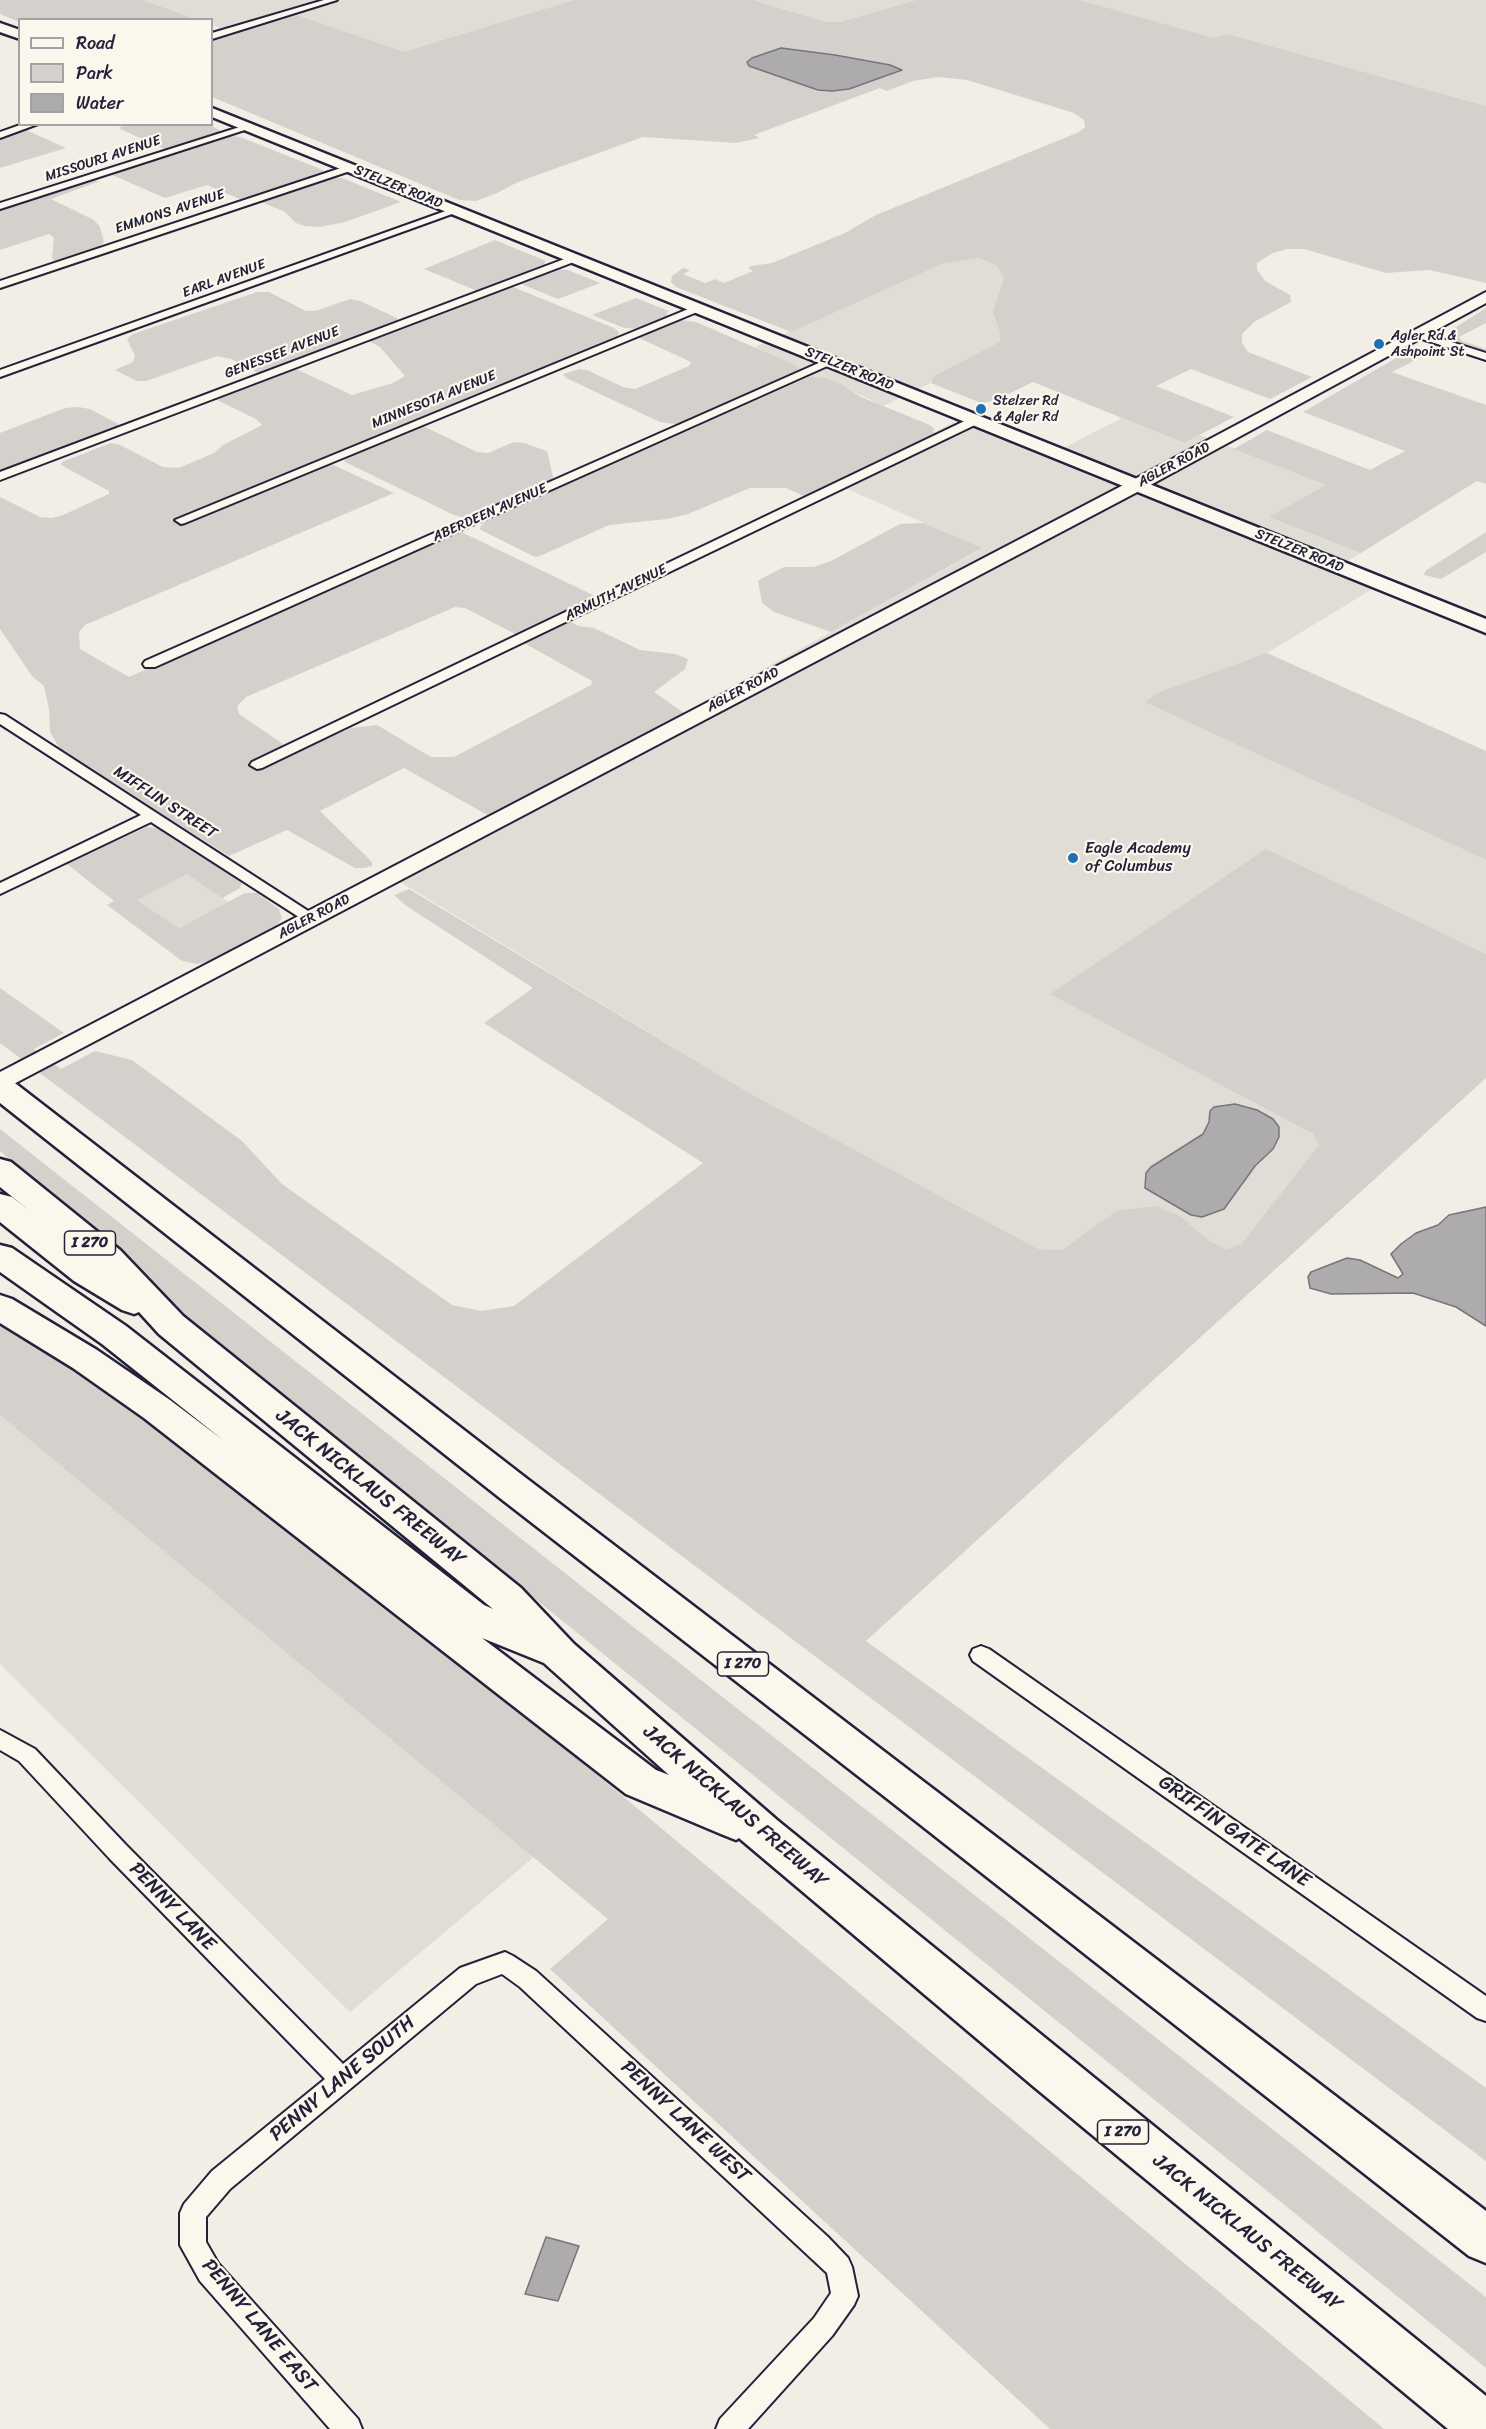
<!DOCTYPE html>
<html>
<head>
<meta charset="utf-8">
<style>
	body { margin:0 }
	#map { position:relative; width:1486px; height:2429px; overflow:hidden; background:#f2eee5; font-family:Sriracha,sans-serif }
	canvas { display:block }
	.legend { position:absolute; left:18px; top:18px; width:195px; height:108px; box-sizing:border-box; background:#fbf7ec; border:2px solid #a4a2a5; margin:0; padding:8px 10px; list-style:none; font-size:18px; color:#22223b }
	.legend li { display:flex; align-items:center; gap:12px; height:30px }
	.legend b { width:30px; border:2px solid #a4a2a5 }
</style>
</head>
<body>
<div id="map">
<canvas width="1486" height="2429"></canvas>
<ul class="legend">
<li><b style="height:8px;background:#fbf7ec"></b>Road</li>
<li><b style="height:16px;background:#d4d1cc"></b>Park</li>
<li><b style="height:16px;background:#aeabad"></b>Water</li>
</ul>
</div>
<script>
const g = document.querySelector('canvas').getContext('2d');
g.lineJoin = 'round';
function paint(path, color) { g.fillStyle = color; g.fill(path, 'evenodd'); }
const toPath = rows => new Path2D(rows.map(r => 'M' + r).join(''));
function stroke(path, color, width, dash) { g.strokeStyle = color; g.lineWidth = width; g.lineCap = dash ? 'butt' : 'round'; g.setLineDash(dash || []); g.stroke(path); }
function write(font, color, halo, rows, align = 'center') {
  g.font = font + ' Sriracha,sans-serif'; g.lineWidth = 4.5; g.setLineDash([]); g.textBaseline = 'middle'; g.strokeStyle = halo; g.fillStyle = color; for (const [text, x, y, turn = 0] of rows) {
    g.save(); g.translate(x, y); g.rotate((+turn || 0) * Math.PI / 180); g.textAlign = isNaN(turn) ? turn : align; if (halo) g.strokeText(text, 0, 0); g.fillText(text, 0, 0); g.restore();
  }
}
paint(toPath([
	[143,0,574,0,404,53,297,15,233,34,212,25,212,20,196,19],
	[753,0,916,0,840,22,826,22],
	[1080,0,1486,0,1486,106,1228,34,1213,39],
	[979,258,997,266,1004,277,993,312,1001,336,999,342,934,376,931,383,883,406,826,378,811,376,755,347,942,264],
	[962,418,1050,455,1122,418,1184,443,1200,435,1327,485,1270,517,1361,553,1337,566,1379,585,1267,653,1146,702,1486,860,1486,954,1265,850,1051,994,1313,1134,1319,1145,1241,1244,1226,1249,1211,1242,1180,1216,1116,1211,1062,1250,1038,1249,746,1091,392,877,498,823,489,816,684,713,978,551,981,548,836,484],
	[187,874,229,902,179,928,136,899],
	[0,1415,43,1449,535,1856,350,2012,0,1664]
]), '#e0dcd6');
paint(toPath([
	[0,0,143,0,196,19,20,20,19,22,0,14],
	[574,0,753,0,826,22,840,22,916,0,1080,0,1213,38,1228,34,1486,106,1486,283,1429,270,1386,273,1304,249,1287,249,1273,253,1257,263,1257,270,1265,281,1290,295,1291,302,1254,322,1242,334,1242,343,1248,352,1312,377,1270,399,1191,369,1156,386,1234,417,1184,443,1033,382,994,401,981,403,931,383,934,376,999,342,1001,336,993,312,1004,277,997,266,979,258,942,264,791,332,676,287,671,282,672,276,683,268,690,270,683,274,705,283,715,279,724,283,753,271,748,268,751,266,772,263,845,233,876,215,1079,132,1085,127,1084,120,1074,113,967,80,938,77,913,81,887,91,880,88,754,135,760,138,736,143,643,137,518,182,497,193,476,201,459,200,212,97,212,40,297,15,404,52],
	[781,48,902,69,849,89,832,91,818,90,747,62,752,58],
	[129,124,209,124,222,132,169,151,118,128],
	[26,130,66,148,0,168,0,138],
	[231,136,240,137,318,168,324,171,321,173,325,174,244,201,207,185,165,198,110,174],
	[332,177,342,178,401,202,345,222,320,227,305,226,296,223,285,212,259,201],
	[88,181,100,181,51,199,94,220,100,227,104,242,98,248,54,261,52,258,54,238,49,234,0,250,0,209],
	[495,240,546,261,544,263,547,265,480,292,424,269],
	[556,269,568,270,600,283,558,299,521,284,520,282],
	[513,287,614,328,619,332,618,337,177,519,180,523,327,462,394,493,85,625,79,632,80,649,129,677,459,531,593,595,592,601,519,636,465,608,455,607,246,697,237,706,239,714,283,744,280,749,289,756,351,728,377,725,431,757,454,757,591,685,592,681,524,643,569,621,579,626,594,628,640,650,675,654,688,659,685,669,654,692,684,713,489,816,404,768,320,811,372,862,372,866,364,868,355,868,287,830,229,856,61,751,50,732,49,709,44,686,32,676,0,629,0,497,40,517,52,518,63,515,109,494,109,491,61,465,62,462,111,443,120,445,163,467,179,468,214,453,223,445,262,425,256,419,215,399,294,368,352,395,393,383,405,376,380,347,369,341,503,289],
	[257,292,269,292,306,311,315,311,350,299,360,301,397,318,399,323,262,375,231,359,217,356,146,381,137,381,115,370,133,362,135,356,127,339,133,334],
	[636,298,669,311,666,314,672,316,637,329,624,328,592,315],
	[1486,308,1486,323,1459,337,1462,341,1486,349,1486,351,1452,340,1450,335,1453,329],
	[681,320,696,322,795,365,802,372,689,423,675,424,660,422,566,378,563,374,580,369,587,370,623,387,635,389,689,366,691,362,637,337],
	[1434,346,1441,347,1392,372,1486,405,1486,484,1477,481,1361,553,1269,517,1326,485,1234,449,1267,430,1370,470,1405,451,1303,412,1403,354],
	[811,376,826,378,841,384,861,397,930,425,934,429,933,432,938,434,806,497,786,488,750,488,688,514,667,519,609,525,540,556,535,557,479,529,485,521],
	[78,407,90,409,118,424,117,430,0,473,0,433,65,408],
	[421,425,477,452,488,453,514,442,524,443,547,451,554,481,474,518,465,518,454,515,345,462,344,458,349,454],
	[924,523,982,548,831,632,774,612,762,603,758,581,770,574,784,567,814,567,831,561,900,524],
	[1486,532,1486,552,1441,579,1424,575,1425,571],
	[1267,653,1486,751,1486,860,1145,702,1160,692],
	[147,827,157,828,242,883,240,888,222,898,187,874,137,900,179,928,245,893,257,893,279,909,282,918,276,926,209,962,197,964,182,961,107,905,114,901,67,864],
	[1266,849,1486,954,1486,1078,866,1641,1486,2088,1486,2161,0,1043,0,988,64,1033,34,1049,61,1069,95,1051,132,1060,242,1141,282,1184,452,1305,481,1311,514,1306,703,1163,484,1023,533,988,405,905,394,895,409,889,746,1091,1038,1249,1062,1250,1116,1211,1156,1206,1180,1216,1211,1242,1226,1249,1241,1244,1319,1145,1313,1134,1050,994],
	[0,1129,1486,2297,1486,2368,157,1293,0,1151],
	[0,1319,82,1366,383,1597,1384,2429,1050,2429,550,1969,608,1919,0,1415]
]), '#d4d1cc');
const water = toPath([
	[781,48,835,55,890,65,902,70,849,89,832,91,818,90,749,66,747,62,752,58,781,48],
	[1235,1104,1257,1110,1273,1119,1279,1127,1279,1137,1273,1149,1255,1166,1224,1209,1202,1217,1191,1215,1145,1188,1146,1173,1151,1167,1203,1134,1209,1122,1210,1111,1214,1107,1235,1104],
	[1486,1207,1486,1326,1456,1307,1413,1293,1331,1294,1310,1288,1308,1277,1311,1272,1347,1258,1360,1260,1398,1278,1403,1274,1391,1254,1401,1244,1416,1233,1438,1225,1449,1215,1486,1207],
	[546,2237,579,2246,558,2301,525,2294,546,2237]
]);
paint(water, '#aeabad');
stroke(water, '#76747f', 1.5);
const minor = toPath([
	[324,0,337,0,212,39,212,33,324,0],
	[23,124,38,124,0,138,0,132,23,124],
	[246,125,254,127,0,209,0,203,246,125],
	[350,165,355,168,353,170,0,288,0,281,350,165],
	[454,208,463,210,0,377,0,370,454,208],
	[575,255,580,258,579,260,0,480,0,472,575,255],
	[698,305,702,306,702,310,185,523,181,524,175,520,698,305],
	[1417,331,1486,353,1486,360,1413,336,1413,332,1417,331],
	[830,358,834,359,834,363,155,667,145,667,143,664,145,661,830,358],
	[975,416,981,420,979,423,262,768,257,769,250,765,252,762,975,416],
	[0,714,5,715,319,918,317,921,305,921,151,822,0,894,0,883,141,815,0,724,0,714],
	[981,1646,989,1649,1486,1996,1486,2021,1477,2018,973,1661,970,1655,973,1649,981,1646],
	[0,1730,35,1749,126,1845,343,2064,460,1968,505,1952,513,1956,536,1971,828,2237,848,2258,852,2267,858,2296,854,2305,832,2336,748,2429,716,2429,720,2419,814,2318,831,2293,827,2273,520,1987,502,1974,476,1984,230,2189,206,2217,206,2242,218,2263,358,2419,362,2429,330,2429,200,2281,180,2245,180,2213,184,2204,212,2171,325,2079,110,1859,19,1761,0,1750,0,1730]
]);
const secondary = toPath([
	[1486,292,1486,303,1143,489,8,1087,0,1090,0,1072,1131,481,1486,292]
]);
const primary = toPath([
	[0,23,20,30,20,39,0,32,0,23],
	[212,108,1486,619,1486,633,212,117,212,108]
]);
const motorway = toPath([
	[0,1077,11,1080,526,1478,1486,2211,1486,2263,1469,2256,889,1800,500,1498,0,1103,0,1077],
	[0,1159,11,1162,120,1250,183,1316,521,1588,574,1644,777,1820,1486,2396,1486,2429,1448,2429,1033,2086,739,1838,736,1840,721,1834,626,1794,144,1418,73,1368,0,1323,0,1295,12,1299,97,1350,170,1400,223,1440,102,1344,0,1272,0,1245,12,1248,126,1326,484,1605,493,1609,159,1334,139,1312,134,1314,122,1310,74,1281,0,1222,0,1194,12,1197,30,1211,0,1187,0,1159],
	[482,1638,544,1663,669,1775,656,1770,482,1638]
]);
stroke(minor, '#22223b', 4);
stroke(secondary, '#22223b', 4);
stroke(primary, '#22223b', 5);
stroke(motorway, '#22223b', 5);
paint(minor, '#fbf7ec');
paint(secondary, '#fbf7ec');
paint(primary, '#fbf7ec');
paint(motorway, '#fbf7ec');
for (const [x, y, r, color] of [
	[1379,344,6,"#1f6fb2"],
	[981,409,6,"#1f6fb2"],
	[1073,858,6,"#1f6fb2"]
]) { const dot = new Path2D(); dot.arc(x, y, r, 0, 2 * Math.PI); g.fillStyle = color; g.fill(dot); stroke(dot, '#fbf7ec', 2); }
write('14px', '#22223b', '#fbf7ec', [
	["MISSOURI AVENUE",103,159,-18],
	["STELZER ROAD",398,187,22],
	["EMMONS AVENUE",170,212,-18],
	["EARL AVENUE",224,279,-20],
	["GENESSEE AVENUE",282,353,-21],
	["STELZER ROAD",849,369,22],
	["MINNESOTA AVENUE",434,400,-22],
	["AGLER ROAD",1174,465,-28],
	["ABERDEEN AVENUE",490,513,-24],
	["STELZER ROAD",1299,551,22],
	["ARMUTH AVENUE",616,593,-26],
	["AGLER ROAD",743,690,-28],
	["AGLER ROAD",314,917,-28]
]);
write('14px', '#22223b', '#fbf7ec', [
	["Agler Rd &",1391,336],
	["Ashpoint St",1391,352],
	["Stelzer Rd",993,401],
	["& Agler Rd",993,417]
], 'left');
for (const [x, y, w] of [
	[90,1243,51],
	[743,1664,51],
	[1123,2132,51]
]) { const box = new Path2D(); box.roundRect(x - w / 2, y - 12, w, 24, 4.5); g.fillStyle = '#fbf7ec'; g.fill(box); stroke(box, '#22223b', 1.5); }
write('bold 15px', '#22223b', null, [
	["I 270",90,1243],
	["I 270",743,1664],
	["I 270",1123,2132]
]);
write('16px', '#22223b', '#fbf7ec', [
	["MIFFLIN STREET",165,803,33]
]);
write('16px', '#22223b', '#fbf7ec', [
	["Eagle Academy",1085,849],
	["of Columbus",1085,867]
], 'left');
write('20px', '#22223b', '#fbf7ec', [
	["JACK NICKLAUS FREEWAY",370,1488,39],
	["JACK NICKLAUS FREEWAY",735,1807,41],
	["GRIFFIN GATE LANE",1234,1832,35],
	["PENNY LANE",172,1907,46],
	["PENNY LANE SOUTH",343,2079,-40],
	["PENNY LANE WEST",685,2122,43],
	["JACK NICKLAUS FREEWAY",1247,2233,39],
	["PENNY LANE EAST",259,2326,50]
]);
</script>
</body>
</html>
